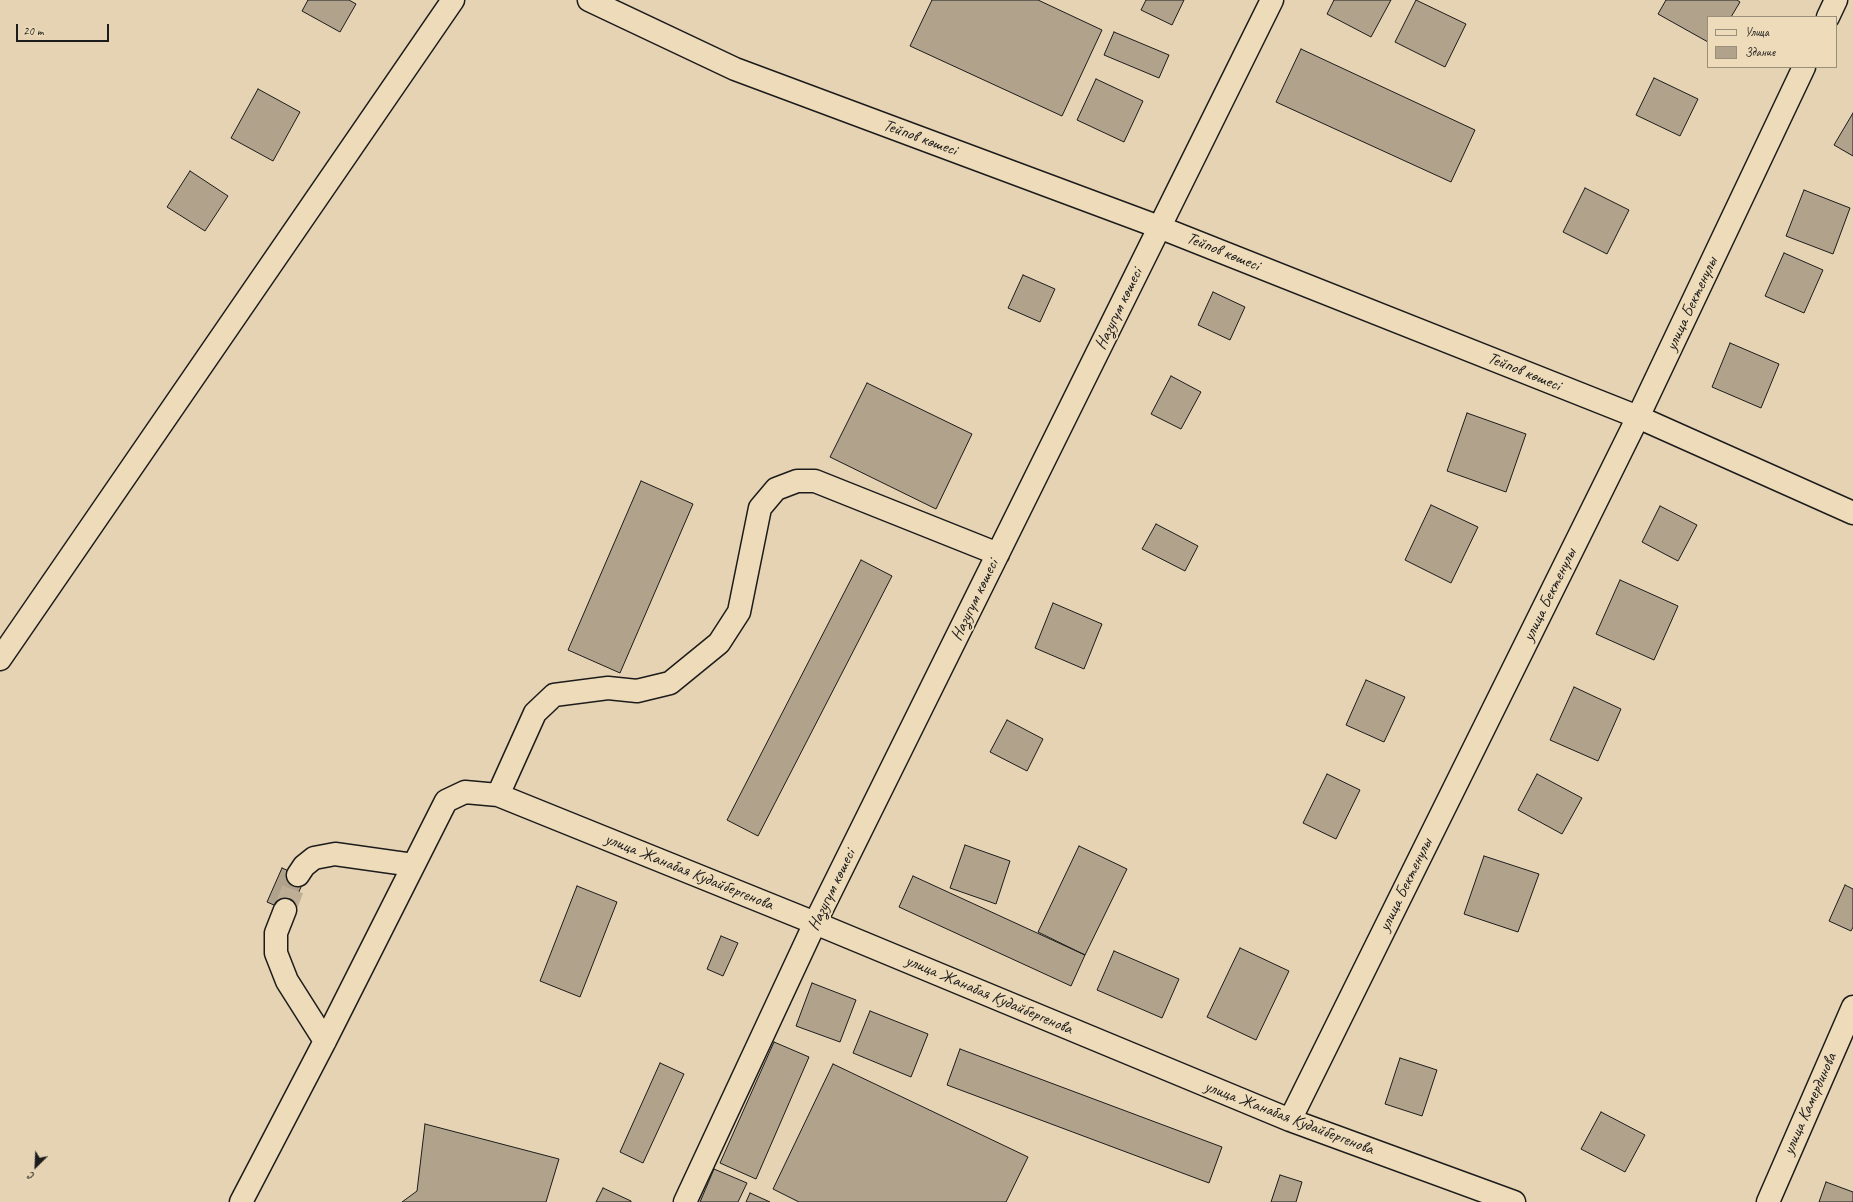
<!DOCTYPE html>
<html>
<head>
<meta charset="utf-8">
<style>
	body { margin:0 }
	#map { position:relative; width:1853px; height:1202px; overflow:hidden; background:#e6d3b3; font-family:Caveat,sans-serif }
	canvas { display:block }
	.legend { position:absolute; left:1707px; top:16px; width:130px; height:52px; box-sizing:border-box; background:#eedbb9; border:1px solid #9a8f7a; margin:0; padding:5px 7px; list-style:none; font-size:12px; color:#1c1c1c }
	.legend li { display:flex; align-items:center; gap:8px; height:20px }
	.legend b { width:20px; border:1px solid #9a8f7a }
	.north { position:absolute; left:16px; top:1146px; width:40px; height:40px; -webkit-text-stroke:3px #eedbb9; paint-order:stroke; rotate:204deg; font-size:11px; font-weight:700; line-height:16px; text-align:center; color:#1c1c1c }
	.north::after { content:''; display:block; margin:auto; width:14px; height:18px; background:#1c1c1c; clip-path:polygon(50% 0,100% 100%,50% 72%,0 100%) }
	.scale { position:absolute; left:16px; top:24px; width:93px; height:18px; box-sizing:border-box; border:2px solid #1c1c1c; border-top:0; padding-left:5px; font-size:12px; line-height:14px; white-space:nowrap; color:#1c1c1c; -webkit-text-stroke:3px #eedbb9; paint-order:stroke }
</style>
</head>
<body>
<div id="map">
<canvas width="1853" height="1202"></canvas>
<ul class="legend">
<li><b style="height:5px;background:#eedbb9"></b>Улица</li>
<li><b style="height:11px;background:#b1a38b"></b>Здание</li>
</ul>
<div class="north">С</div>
<div class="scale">20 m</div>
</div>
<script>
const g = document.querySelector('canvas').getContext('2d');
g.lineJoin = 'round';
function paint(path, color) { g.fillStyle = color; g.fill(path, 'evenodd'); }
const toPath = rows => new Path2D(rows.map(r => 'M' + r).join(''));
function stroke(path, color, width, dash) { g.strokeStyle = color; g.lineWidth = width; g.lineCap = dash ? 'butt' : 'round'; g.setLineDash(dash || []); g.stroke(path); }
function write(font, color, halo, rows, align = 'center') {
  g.font = font + ' Caveat,sans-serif'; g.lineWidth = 4; g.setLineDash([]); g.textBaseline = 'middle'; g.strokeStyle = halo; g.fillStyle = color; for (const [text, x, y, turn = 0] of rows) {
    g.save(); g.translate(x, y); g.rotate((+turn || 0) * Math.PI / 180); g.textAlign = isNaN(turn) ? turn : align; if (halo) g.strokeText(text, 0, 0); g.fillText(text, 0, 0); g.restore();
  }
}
const building = toPath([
	[308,0,349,0,356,4,340,32,302,11,308,0],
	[932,0,1038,0,1102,30,1062,116,910,46,932,0],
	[1146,0,1184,0,1172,25,1141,10,1146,0],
	[1334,0,1391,0,1371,37,1327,14,1334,0],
	[1416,0,1466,24,1445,67,1395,42,1416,0],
	[1666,0,1737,0,1740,2,1731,17,1708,17,1708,42,1658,14,1666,0],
	[1114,32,1169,55,1159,78,1104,55,1114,32],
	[1301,49,1475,130,1451,182,1276,102,1301,49],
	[1654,78,1698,99,1680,136,1636,115,1654,78],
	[1096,79,1143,101,1124,142,1077,120,1096,79],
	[258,89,300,112,273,161,231,138,258,89],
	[1853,113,1853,156,1834,145,1853,113],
	[190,171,228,196,205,231,167,207,190,171],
	[1585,188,1629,210,1607,254,1563,232,1585,188],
	[1804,190,1850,208,1833,254,1786,236,1804,190],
	[1784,253,1823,270,1804,313,1765,296,1784,253],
	[1023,275,1055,289,1040,322,1008,308,1023,275],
	[1213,292,1245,307,1230,340,1198,325,1213,292],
	[1730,343,1779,364,1761,408,1712,387,1730,343],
	[1171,376,1201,392,1181,429,1151,414,1171,376],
	[867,383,972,434,936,509,830,457,867,383],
	[1467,413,1526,434,1506,492,1447,471,1467,413],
	[641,481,693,504,620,673,568,650,641,481],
	[1431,505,1478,527,1451,583,1405,560,1431,505],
	[1660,506,1697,525,1678,561,1642,542,1660,506],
	[1156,524,1198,546,1185,571,1142,549,1156,524],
	[861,560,892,576,758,836,727,820,861,560],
	[1620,580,1678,606,1654,660,1596,634,1620,580],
	[1053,603,1102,624,1084,669,1035,648,1053,603],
	[1366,680,1405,697,1384,742,1346,725,1366,680],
	[1574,687,1621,709,1598,761,1550,740,1574,687],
	[1007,720,1043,739,1027,771,990,752,1007,720],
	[1327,774,1360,790,1336,839,1303,823,1327,774],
	[1537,774,1582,798,1562,834,1518,810,1537,774],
	[965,845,1010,861,996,904,950,888,965,845],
	[1079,846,1127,869,1085,955,1038,932,1079,846],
	[1484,856,1539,874,1518,932,1464,914,1484,856],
	[282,868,305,878,290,912,267,902,282,868],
	[913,876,1085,955,1071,986,899,907,913,876],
	[1845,885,1853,889,1853,927,1851,931,1829,921,1845,885],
	[577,886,617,902,580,997,540,981,577,886],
	[721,936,738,943,723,976,707,969,721,936],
	[1240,948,1289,971,1256,1040,1207,1017,1240,948],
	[1114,951,1179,979,1162,1018,1097,990,1114,951],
	[812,983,856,1000,840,1042,796,1026,812,983],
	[870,1011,928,1034,911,1077,853,1053,870,1011],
	[774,1042,809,1057,756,1179,720,1163,774,1042],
	[960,1049,1222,1147,1209,1183,947,1085,960,1049],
	[1400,1058,1437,1070,1422,1116,1385,1104,1400,1058],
	[660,1063,684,1074,643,1163,620,1152,660,1063],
	[833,1064,1028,1157,1006,1202,799,1202,773,1189,833,1064],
	[1601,1112,1645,1135,1625,1172,1581,1149,1601,1112],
	[425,1124,559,1159,546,1202,402,1202,417,1191,425,1124],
	[714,1169,747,1183,738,1202,700,1202,714,1169],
	[1280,1175,1302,1182,1296,1202,1271,1202,1280,1175],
	[1826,1182,1853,1192,1853,1202,1819,1202,1826,1182],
	[603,1188,631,1201,631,1202,596,1202,603,1188],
	[750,1193,770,1202,746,1202,750,1193]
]);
paint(building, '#b1a38b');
stroke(building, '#1c1c1c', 1);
stroke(toPath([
	[285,910,298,875]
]), '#beae95', 22, [22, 11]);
const minor = toPath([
	[589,0,735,69,1159,227,1638,417,1853,513],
	[1828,17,1836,0],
	[0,659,453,0],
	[498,795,535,713,554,695,608,688,637,691,670,683,719,643,739,612,760,508,776,489,797,481,815,481,998,554],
	[298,875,304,866,314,858,335,854,413,865],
	[285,910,276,933,276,953,287,981,325,1041],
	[1290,1120,1638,417,1804,67],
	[241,1202,325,1041,446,801,465,792,498,795,815,923,1290,1120,1514,1202],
	[685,1202,815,923,1272,0],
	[1768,1202,1853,1007]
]);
stroke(minor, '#1c1c1c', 25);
stroke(minor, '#eedbb9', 22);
write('17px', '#1c1c1c', '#eedbb9', [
	["Тейпов көшесі",920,138,20],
	["Тейпов көшесі",1223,252,22],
	["улица Бектенулы",1692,304,-65],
	["Назугум көшесі",1119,309,-64],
	["Тейпов көшесі",1524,372,22],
	["улица Бектенулы",1550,595,-64],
	["Назугум көшесі",975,600,-64],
	["улица Жанабая Кудайбергенова",689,872,22],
	["улица Бектенулы",1406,885,-64],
	["Назугум көшесі",832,890,-64],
	["улица Жанабая Кудайбергенова",989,995,23],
	["улица Камердинова",1810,1104,-66],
	["улица Жанабая Кудайбергенова",1289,1118,21]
]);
</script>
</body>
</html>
